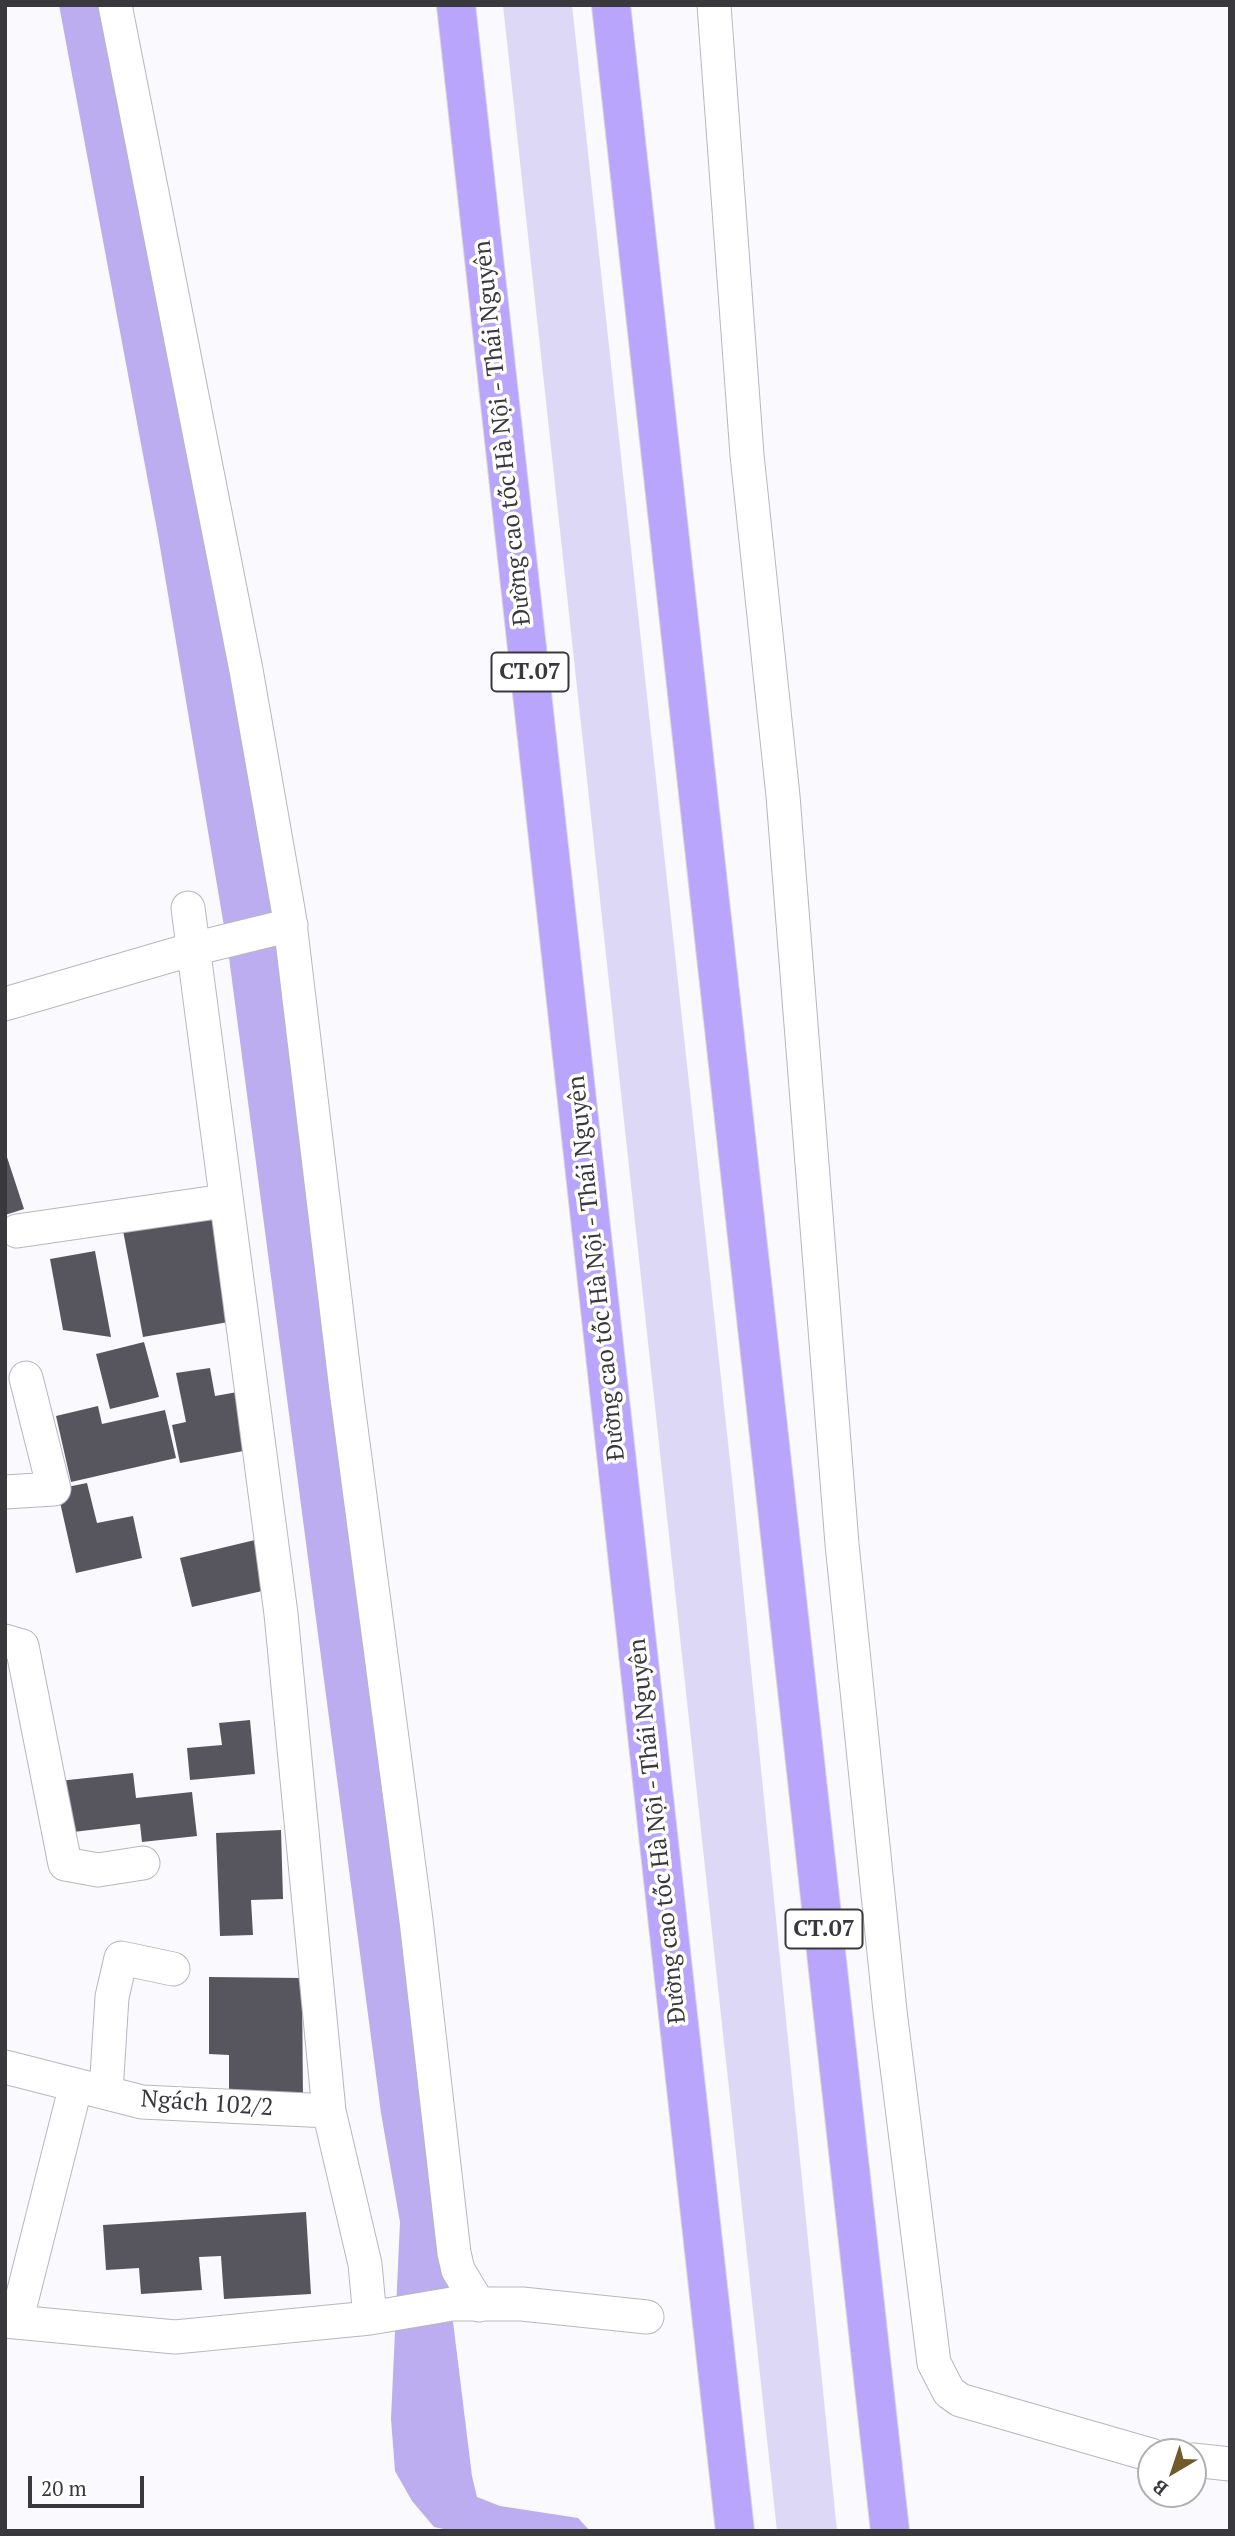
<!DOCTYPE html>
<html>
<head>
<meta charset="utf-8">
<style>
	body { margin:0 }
	#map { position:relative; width:1235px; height:2536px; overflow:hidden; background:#faf9fe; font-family:"PT Serif",serif }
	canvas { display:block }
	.frame { position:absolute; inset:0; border:7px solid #39383c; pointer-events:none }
	.north { position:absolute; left:1137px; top:2438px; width:70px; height:70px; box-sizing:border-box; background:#fff; border:2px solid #b0afb1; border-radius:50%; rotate:219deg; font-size:19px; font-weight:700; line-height:28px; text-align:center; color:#39383c }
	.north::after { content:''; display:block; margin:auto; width:24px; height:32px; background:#725b2b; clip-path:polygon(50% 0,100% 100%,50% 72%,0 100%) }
	.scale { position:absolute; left:28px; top:2476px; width:116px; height:32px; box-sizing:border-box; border:4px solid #39383c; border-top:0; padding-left:9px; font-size:21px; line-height:24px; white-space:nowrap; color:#39383c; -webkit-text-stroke:5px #fff; paint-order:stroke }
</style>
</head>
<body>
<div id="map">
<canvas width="1235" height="2536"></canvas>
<div class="frame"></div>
<div class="north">B</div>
<div class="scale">20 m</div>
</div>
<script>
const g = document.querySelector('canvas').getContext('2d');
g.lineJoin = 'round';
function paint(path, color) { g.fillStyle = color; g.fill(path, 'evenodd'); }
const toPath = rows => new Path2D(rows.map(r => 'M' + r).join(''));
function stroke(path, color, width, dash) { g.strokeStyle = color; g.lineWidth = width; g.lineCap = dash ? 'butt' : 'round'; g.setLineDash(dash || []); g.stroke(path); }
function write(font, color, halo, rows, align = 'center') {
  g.font = font + ' "PT Serif",serif'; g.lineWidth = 7; g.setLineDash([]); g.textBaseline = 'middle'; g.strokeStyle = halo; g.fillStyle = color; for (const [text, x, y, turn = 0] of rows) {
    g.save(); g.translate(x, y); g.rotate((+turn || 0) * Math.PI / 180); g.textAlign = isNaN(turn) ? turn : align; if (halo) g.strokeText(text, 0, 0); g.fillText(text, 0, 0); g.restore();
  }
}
paint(toPath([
	[503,5,572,5,734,1498,837,2531,777,2531]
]), '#ded8f7');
paint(toPath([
	[59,5,107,5,270,879,270,909,280,915,472,2476,477,2497,500,2506,578,2518,590,2531,453,2531,434,2527,412,2501,395,2471,391,2419,400,2222,381,2113,228,950,158,535]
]), '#bbadf0');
paint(toPath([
	[5,1151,24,1209,5,1215],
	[214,1208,234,1321,143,1337,122,1225],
	[95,1251,111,1337,63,1330,50,1259],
	[144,1342,159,1397,110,1409,96,1354],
	[210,1368,215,1396,243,1391,254,1449,180,1463,172,1425,186,1422,176,1373],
	[98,1406,102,1424,165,1410,176,1458,71,1482,56,1416],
	[87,1483,97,1523,133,1516,142,1558,76,1573,57,1489],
	[259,1539,271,1589,192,1607,180,1558],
	[250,1720,255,1774,190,1780,187,1748,222,1745,219,1723],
	[133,1773,136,1798,192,1792,197,1836,142,1842,140,1824,65,1833,59,1781],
	[281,1830,283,1899,251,1900,253,1935,220,1936,216,1833],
	[209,1977,302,1978,303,2102,229,2102,229,2055,209,2054],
	[306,2212,311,2294,224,2299,221,2256,199,2257,202,2290,141,2294,139,2268,106,2270,103,2225]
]), '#57555e');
const minor = toPath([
	[115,5,246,670,289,915,346,1390,416,1920,454,2253,458,2270,479,2305],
	[714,5,747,455,783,796,842,1544,890,2011,934,2363,949,2392,960,2400,1151,2455],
	[188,908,281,1614,329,2111,365,2264,370,2318],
	[5,1004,193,949,291,925],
	[17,1231,224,1201],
	[5,1492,54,1489,26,1378],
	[5,1641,22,1646,65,1864,98,1870,143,1863],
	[5,2067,142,2102,329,2111],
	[106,2092,112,1997,121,1958,173,1969],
	[5,2321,175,2337,370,2318,452,2304,522,2304,647,2317],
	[16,2322,76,2085],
	[1193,2460,1230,2464]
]);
const motorway = toPath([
	[456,5,735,2531],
	[611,5,890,2531]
]);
stroke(minor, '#b8b6c0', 35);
stroke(motorway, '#d7d7d8', 40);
stroke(minor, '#fff', 33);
stroke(motorway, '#baa5fd', 38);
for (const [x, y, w] of [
	[530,672,77],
	[824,1929,77]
]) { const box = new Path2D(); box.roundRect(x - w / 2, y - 19.5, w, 39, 5); g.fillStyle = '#fff'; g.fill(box); stroke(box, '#39383c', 2); }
write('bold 23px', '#39383c', null, [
	["CT.07",530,672],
	["CT.07",824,1929]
]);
write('24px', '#39383c', '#fff', [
	["Đường cao tốc Hà Nội - Thái Nguyên",503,433,-96],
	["Đường cao tốc Hà Nội - Thái Nguyên",597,1268,-96],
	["Đường cao tốc Hà Nội - Thái Nguyên",658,1831,-96],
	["Ngách 102/2",207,2104,4]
]);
</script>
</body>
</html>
